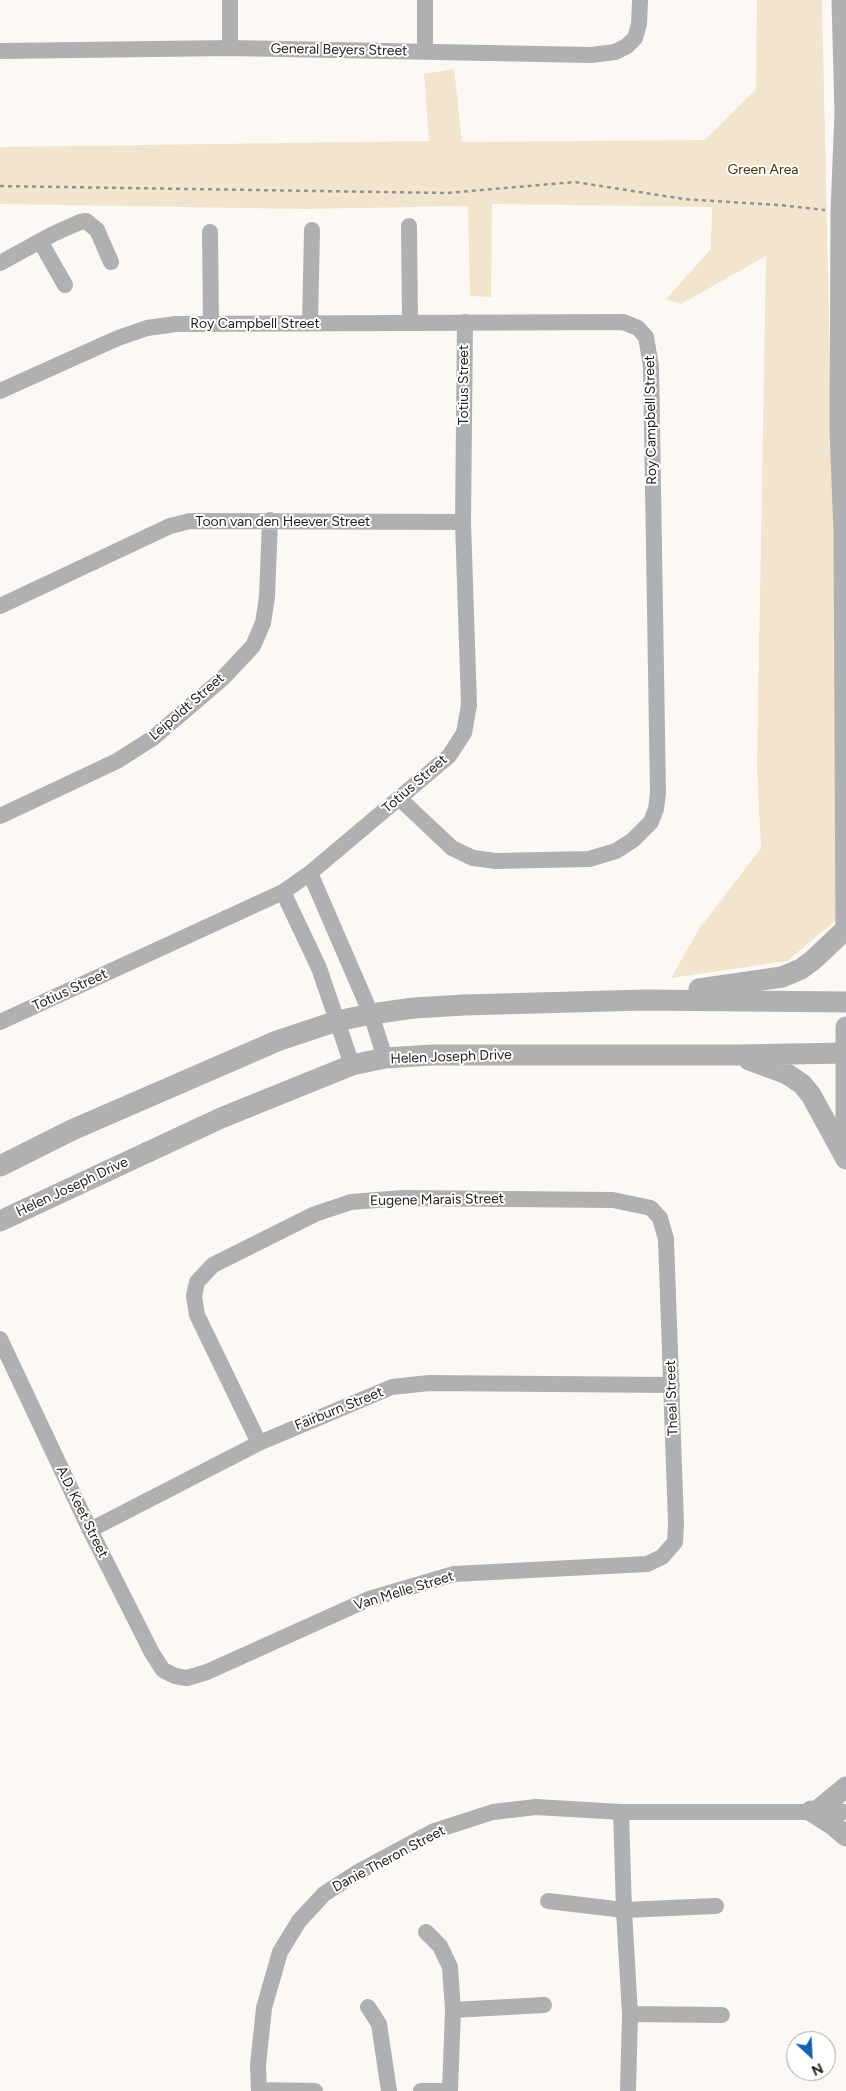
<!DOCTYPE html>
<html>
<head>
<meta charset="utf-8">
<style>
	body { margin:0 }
	#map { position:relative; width:846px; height:2091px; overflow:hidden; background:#fcf9f4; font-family:Figtree,sans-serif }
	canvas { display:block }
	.north { position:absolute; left:786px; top:2031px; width:50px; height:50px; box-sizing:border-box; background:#fff; border:1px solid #a6a6a5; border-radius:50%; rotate:155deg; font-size:14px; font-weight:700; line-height:20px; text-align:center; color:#21201e }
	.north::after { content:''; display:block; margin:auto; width:18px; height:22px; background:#1061af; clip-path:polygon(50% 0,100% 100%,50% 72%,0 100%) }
</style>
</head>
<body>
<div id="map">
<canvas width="846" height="2091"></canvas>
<div class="north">N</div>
</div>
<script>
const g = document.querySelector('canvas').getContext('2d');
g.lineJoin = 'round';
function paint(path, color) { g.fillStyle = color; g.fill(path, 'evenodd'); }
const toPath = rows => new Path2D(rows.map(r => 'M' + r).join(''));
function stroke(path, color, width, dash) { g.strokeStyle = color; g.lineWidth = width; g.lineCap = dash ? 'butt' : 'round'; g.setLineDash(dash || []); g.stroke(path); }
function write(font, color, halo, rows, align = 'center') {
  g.font = font + ' Figtree,sans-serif'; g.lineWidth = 4; g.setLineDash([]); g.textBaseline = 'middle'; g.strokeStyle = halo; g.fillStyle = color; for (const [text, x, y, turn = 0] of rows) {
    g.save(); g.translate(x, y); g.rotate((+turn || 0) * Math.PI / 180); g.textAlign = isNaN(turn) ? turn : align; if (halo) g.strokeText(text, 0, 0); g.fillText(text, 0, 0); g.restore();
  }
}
paint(toPath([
	[757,0,822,0,842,915,787,961,671,978,699,929,761,848,757,766,766,256,681,304,666,299,711,249,712,207,492,204,491,297,470,296,468,206,305,209,0,204,0,147,429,141,424,74,454,69,462,142,705,140,756,89]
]), '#f2e4cd');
stroke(toPath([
	[0,186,447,193,575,182,684,199,779,205,825,210]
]), '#94928e', 2.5, [4, 4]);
stroke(toPath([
	[425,0,425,52],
	[230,48,230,0],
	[0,51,230,48,591,55,615,52,627,46,635,38,639,24,640,0],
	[409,226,410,322],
	[210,232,211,324],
	[40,241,65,285],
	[0,263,53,234,80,222,86,221,97,230,111,262],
	[310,323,312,230],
	[0,391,118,338,147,328,176,324,623,322,638,328,646,337,651,366,658,793,656,809,651,822,633,840,616,851,589,859,496,861,473,858,452,848,400,799],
	[0,606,170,526,190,521,463,522],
	[0,816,117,761,153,738,222,679,253,646,263,623,267,597,270,520],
	[310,873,371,1014,385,1058],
	[283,892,319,968,352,1065],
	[0,1022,283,892,310,873,449,756,464,733,469,705,463,522,465,322],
	[0,1339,90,1530,152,1653,163,1670,175,1676,187,1678,207,1672,369,1599,454,1574,647,1564,662,1557,675,1542,676,1523,666,1239,660,1218,651,1208,613,1200,403,1198,351,1202,315,1214,213,1265,197,1282,194,1296,197,1315,259,1443],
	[90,1530,259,1443,392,1387,429,1383,672,1385],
	[621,1812,624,1910,630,2014,628,2091],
	[548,1901,624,1910,716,1906],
	[426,1932,440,1946,450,1967,453,2010,450,2091],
	[368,2007,379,2024,389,2091],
	[453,2010,544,2005],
	[630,2014,722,2015],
	[259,2090,315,2091],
	[259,2091,258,2065,264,2008,280,1952,299,1921,324,1894,358,1872,434,1831,493,1812,536,1807,621,1812,846,1812],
	[421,2091,450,2091]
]), '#afb0b2', 16);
stroke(toPath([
	[842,0,845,112,841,212,840,429,844,533,846,932],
	[699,989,782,977,801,969,812,961,846,929],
	[749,1060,787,1074,802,1084,811,1095,846,1159],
	[846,1154,846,1027],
	[0,1166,72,1130,277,1041,337,1021,371,1014,414,1008,464,1005,645,1000,846,1002],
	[0,1221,221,1118,352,1065,385,1058,432,1055,737,1055,846,1053],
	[811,1811,833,1825,846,1836],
	[817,1811,846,1787]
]), '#afb0b2', 21);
write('14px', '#21201e', '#fff', [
	["General Beyers Street",339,50,1],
	["Roy Campbell Street",255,324],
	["Totius Street",464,385,-90],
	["Roy Campbell Street",651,420,-91],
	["Toon van den Heever Street",283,522],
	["Leipoldt Street",187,707,-41],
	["Totius Street",415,784,-41],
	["Totius Street",70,990,-25],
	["Helen Joseph Drive",451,1057,-2],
	["Helen Joseph Drive",72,1187,-25],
	["Eugene Marais Street",437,1200,-1],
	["Theal Street",672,1398,-92],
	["Fairburn Street",339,1409,-22],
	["A.D. Keet Street",82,1512,64],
	["Van Melle Street",404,1591,-17],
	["Danie Theron Street",389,1859,-28]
]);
write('14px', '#473000', '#fff', [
	["Green Area",763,170]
]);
</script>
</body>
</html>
